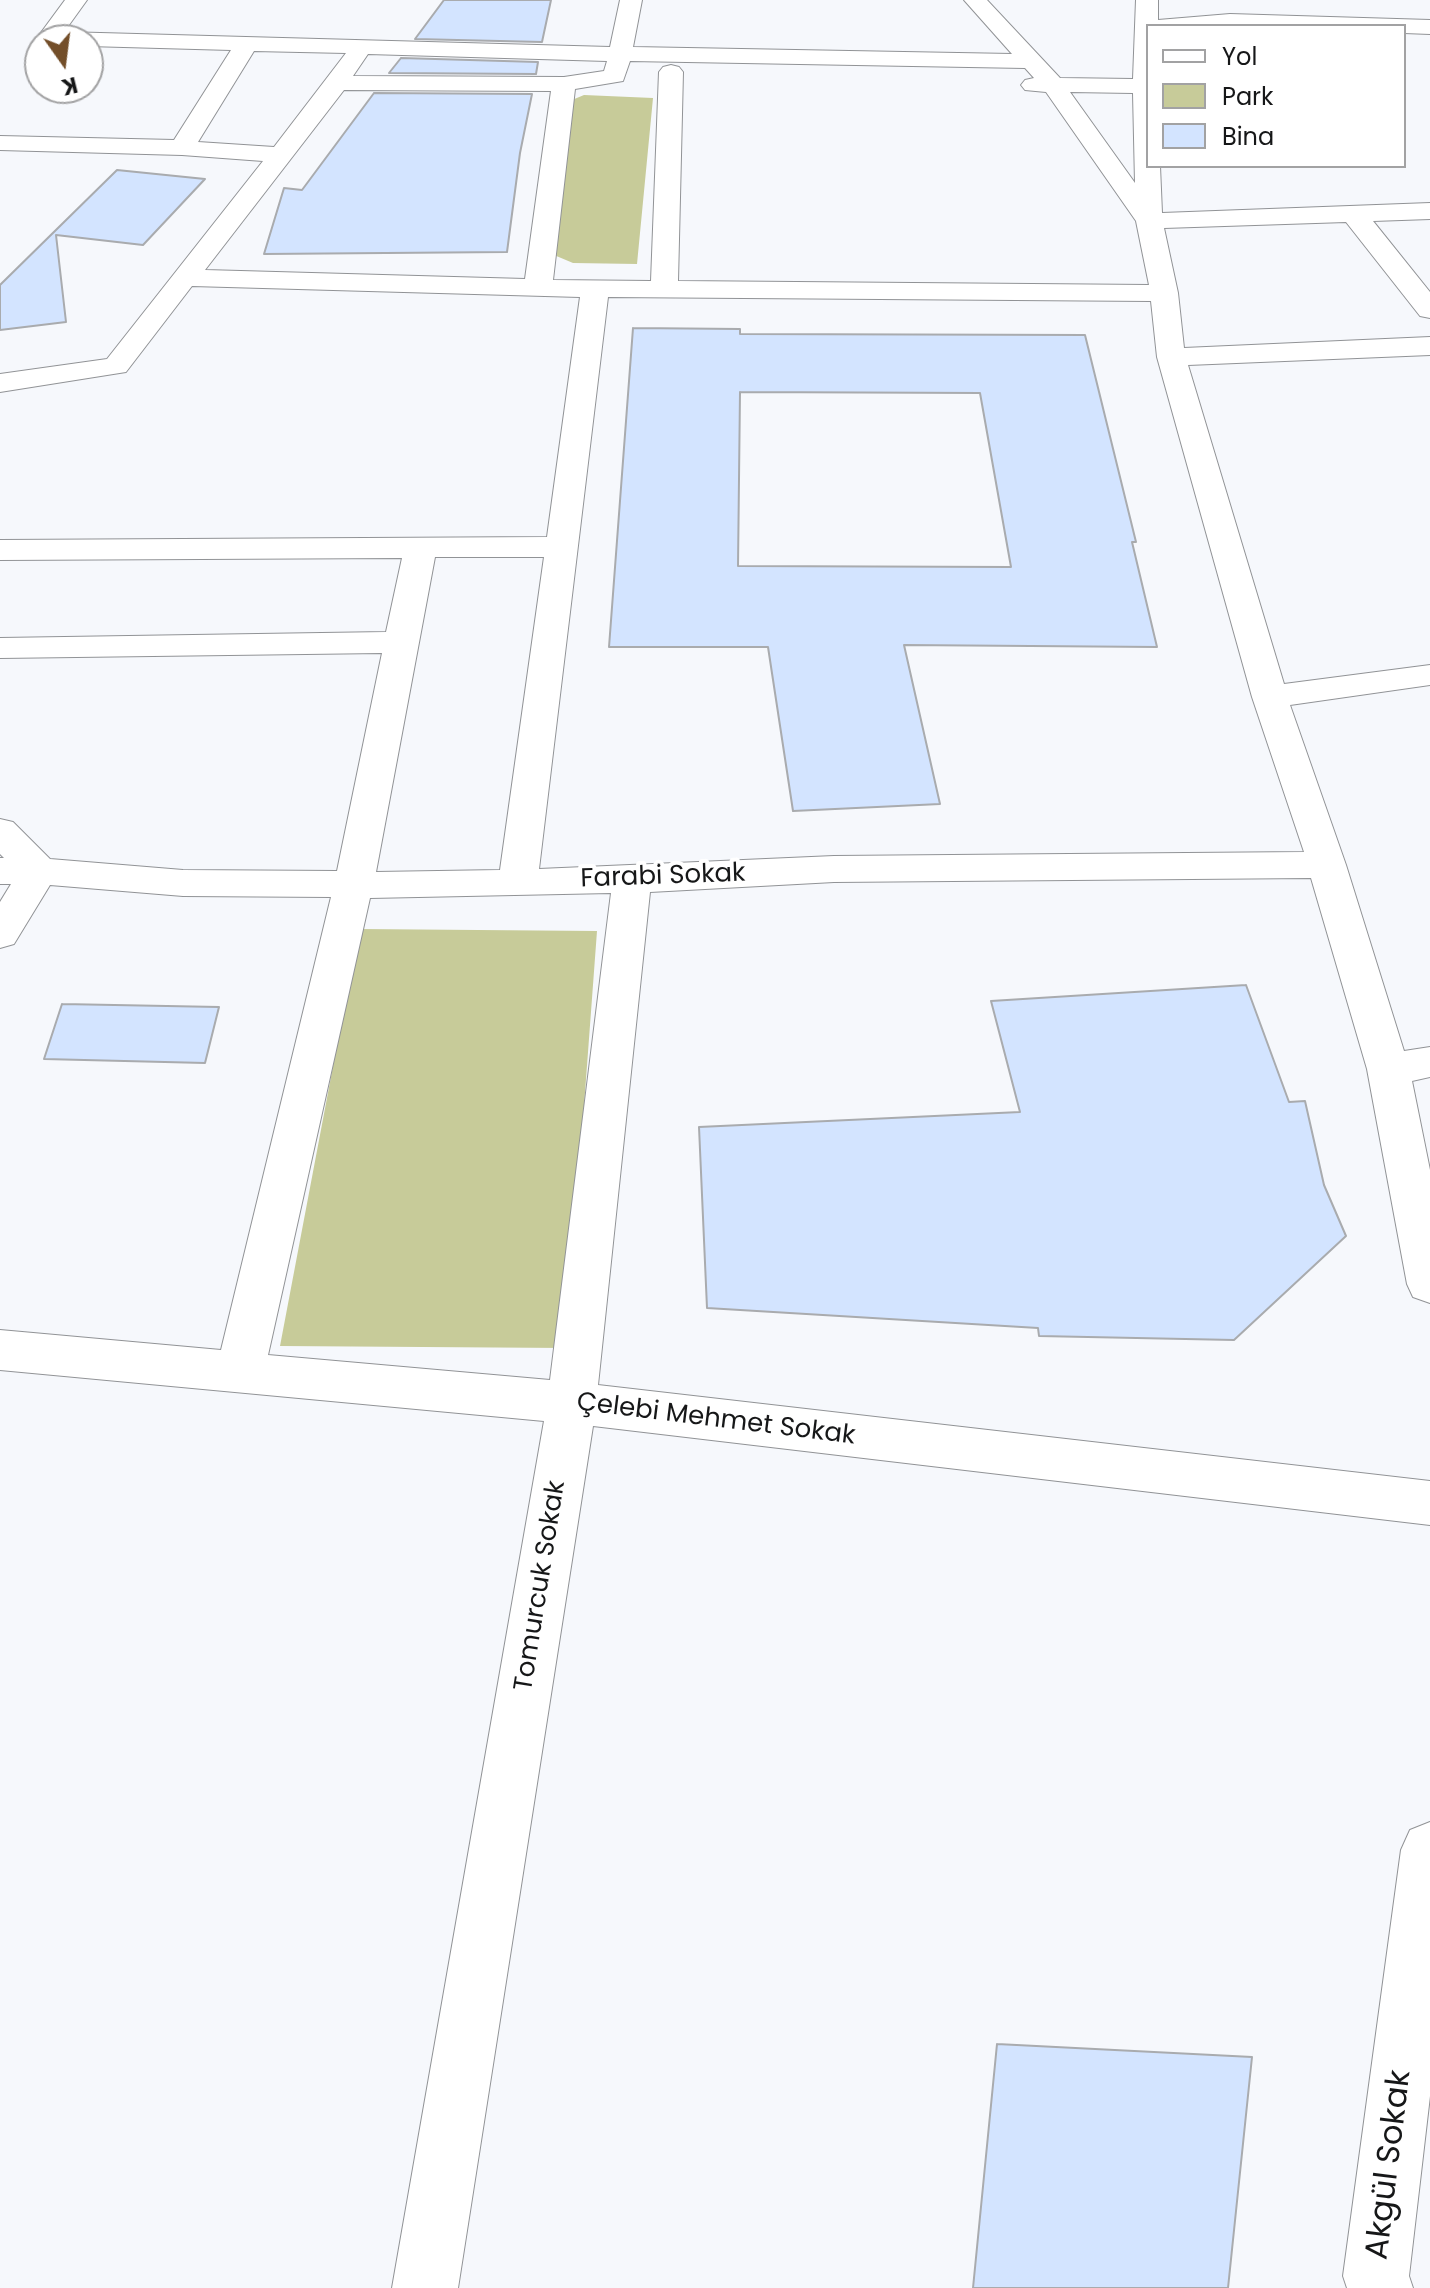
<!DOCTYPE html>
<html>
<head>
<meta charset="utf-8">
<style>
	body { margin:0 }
	#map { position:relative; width:1430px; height:2288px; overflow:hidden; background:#f6f8fc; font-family:Poppins,sans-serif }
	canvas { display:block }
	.legend { position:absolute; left:1146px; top:24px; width:260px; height:144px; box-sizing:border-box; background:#fff; border:2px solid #a2a2a3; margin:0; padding:10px 14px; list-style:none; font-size:24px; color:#161718 }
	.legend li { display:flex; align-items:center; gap:16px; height:40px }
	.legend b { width:40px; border:2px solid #a2a2a3 }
	.north { position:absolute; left:24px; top:24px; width:80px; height:80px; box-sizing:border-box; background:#fff; border:2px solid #a2a2a3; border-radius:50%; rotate:166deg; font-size:22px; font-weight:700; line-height:32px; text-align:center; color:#161718 }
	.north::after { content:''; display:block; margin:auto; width:28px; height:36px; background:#734e29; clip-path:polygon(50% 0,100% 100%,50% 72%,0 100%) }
</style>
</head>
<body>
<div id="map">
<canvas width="1430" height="2288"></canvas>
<ul class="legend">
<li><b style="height:10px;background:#fff"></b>Yol</li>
<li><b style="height:22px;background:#c7cb99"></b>Park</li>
<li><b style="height:22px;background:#d3e4ff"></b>Bina</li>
</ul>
<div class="north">K</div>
</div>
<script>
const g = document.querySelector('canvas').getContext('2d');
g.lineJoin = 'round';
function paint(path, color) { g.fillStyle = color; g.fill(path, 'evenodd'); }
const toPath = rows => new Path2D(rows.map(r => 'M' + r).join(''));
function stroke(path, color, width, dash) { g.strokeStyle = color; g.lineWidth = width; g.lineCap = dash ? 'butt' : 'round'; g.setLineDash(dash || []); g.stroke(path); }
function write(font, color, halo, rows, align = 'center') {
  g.font = font + ' Poppins,sans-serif'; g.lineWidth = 8; g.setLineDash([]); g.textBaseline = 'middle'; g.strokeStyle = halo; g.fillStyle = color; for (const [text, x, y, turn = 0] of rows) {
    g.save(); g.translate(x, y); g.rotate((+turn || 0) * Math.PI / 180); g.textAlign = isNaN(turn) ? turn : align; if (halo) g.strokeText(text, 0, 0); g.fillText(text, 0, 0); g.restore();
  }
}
paint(toPath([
	[584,95,653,98,637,264,573,263,554,255,572,100],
	[359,929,597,931,566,1348,280,1346]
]), '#c7cb99');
const building = toPath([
	[444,0,551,0,542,42,415,39,444,0],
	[401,58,538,62,536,74,389,73,401,58],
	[374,93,532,94,520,153,507,252,264,254,284,188,302,190,374,93],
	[117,170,205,179,143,245,56,235,66,322,0,330,0,285,117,170],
	[633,328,740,329,740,334,1085,335,1136,542,1132,542,1157,647,904,645,940,804,793,811,768,647,609,647,633,328],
	[740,392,980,393,1011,567,738,566,740,392],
	[1246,985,1289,1102,1305,1101,1324,1185,1346,1236,1234,1340,1039,1336,1038,1328,707,1308,699,1127,1020,1112,991,1001,1246,985],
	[62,1004,219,1007,205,1063,44,1059,62,1004],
	[997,2044,1252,2057,1228,2288,973,2288,997,2044]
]);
paint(building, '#d3e4ff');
stroke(building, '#a9abae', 2);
const minor = toPath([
	[65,0,87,0,64,32,610,47,620,0,642,0,633,47,1012,54,964,0,987,0,1060,78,1133,79,1136,0,1158,0,1158,20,1230,14,1430,20,1430,34,1404,33,1404,26,1148,26,1148,166,1160,166,1162,213,1430,203,1430,219,1373,221,1430,292,1430,318,1420,316,1346,222,1164,228,1178,293,1184,348,1430,337,1430,355,1188,365,1284,684,1430,665,1430,685,1290,705,1346,865,1404,1051,1430,1047,1430,1077,1412,1081,1430,1170,1430,1303,1413,1297,1407,1284,1367,1069,1311,878,834,882,650,892,598,1385,1430,1481,1430,1525,593,1426,458,2288,392,2288,544,1421,0,1370,0,1330,221,1350,331,897,183,896,50,885,14,944,0,948,0,902,11,884,0,884,0,858,4,858,0,854,0,819,13,822,50,859,183,870,337,871,382,653,0,658,0,638,386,632,402,558,0,560,0,540,547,537,580,297,192,286,126,372,0,392,0,374,107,359,263,161,182,155,0,150,0,136,174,140,231,50,88,46,88,40,40,40,40,43,37,38,65,0],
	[254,51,346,53,274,147,198,142,254,51],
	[368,54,607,61,604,71,564,77,353,76,368,54],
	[630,61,1025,68,1034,78,1025,80,1021,85,1025,90,1046,92,1136,221,1149,285,678,281,683,72,679,67,671,65,663,67,659,72,651,281,553,280,575,89,623,81,630,61],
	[344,90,551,91,525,279,205,270,344,90],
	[1070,92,1133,93,1135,183,1070,92],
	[608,297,1151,301,1157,357,1252,697,1304,852,834,856,539,869,608,297],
	[435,557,544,557,500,870,376,872,435,557],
	[611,893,550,1380,268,1355,370,898,611,893],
	[1430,1822,1430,2096,1409,2276,1413,2288,1347,2288,1343,2276,1401,1850,1410,1830,1430,1822]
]);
stroke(minor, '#919396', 2);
paint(minor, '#fff');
write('26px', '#161718', '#fff', [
	["Farabi Sokak",663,877,-2],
	["Çelebi Mehmet Sokak",716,1420,7],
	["Tomurcuk Sokak",541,1586,-81]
]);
write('32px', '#161718', '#fff', [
	["Akgül Sokak",1390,2165,-83]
]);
</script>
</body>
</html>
